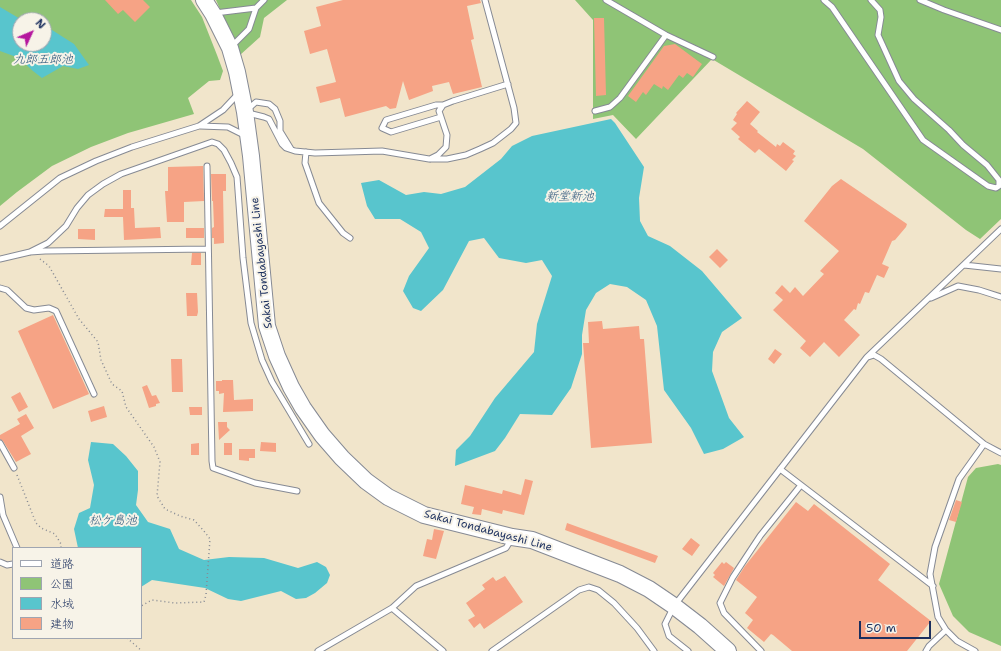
<!DOCTYPE html>
<html>
<head>
<meta charset="utf-8">
<style>
	body { margin:0 }
	#map { position:relative; width:1001px; height:651px; overflow:hidden; background:#f1e5cb; font-family:"Shantell Sans","Klee One",sans-serif }
	canvas { display:block }
	.legend { position:absolute; left:12px; top:547px; width:130px; height:92px; box-sizing:border-box; background:#f7f3e8; border:1px solid #9fa5b1; margin:0; padding:5px 7px; list-style:none; font-size:12px; color:#1b2f5e }
	.legend li { display:flex; align-items:center; gap:8px; height:20px }
	.legend b { width:20px; border:1px solid #9fa5b1 }
	.north { position:absolute; left:12px; top:12px; width:40px; height:40px; box-sizing:border-box; background:#f7f3e8; border:1px solid #9fa5b1; border-radius:50%; rotate:46deg; font-size:11px; font-weight:700; line-height:16px; text-align:center; color:#1b2f5e }
	.north::after { content:''; display:block; margin:auto; width:14px; height:18px; background:#b5179e; clip-path:polygon(50% 0,100% 100%,50% 72%,0 100%) }
	.scale { position:absolute; left:859px; top:621px; width:72px; height:18px; box-sizing:border-box; border:2px solid #1b2f5e; border-top:0; padding-left:5px; font-size:12px; line-height:14px; white-space:nowrap; color:#1b2f5e; -webkit-text-stroke:3px #f7f3e8; paint-order:stroke }
</style>
</head>
<body>
<div id="map">
<canvas width="1001" height="651"></canvas>
<ul class="legend">
<li><b style="height:5px;background:#fff"></b>道路</li>
<li><b style="height:11px;background:#8fc476"></b>公園</li>
<li><b style="height:11px;background:#58c5cd"></b>水域</li>
<li><b style="height:11px;background:#f6a385"></b>建物</li>
</ul>
<div class="north">N</div>
<div class="scale">50 m</div>
</div>
<script>
const g = document.querySelector('canvas').getContext('2d');
g.lineJoin = 'round';
function paint(path, color) { g.fillStyle = color; g.fill(path, 'evenodd'); }
const toPath = rows => new Path2D(rows.map(r => 'M' + r).join(''));
function stroke(path, color, width, dash) { g.strokeStyle = color; g.lineWidth = width; g.lineCap = dash ? 'butt' : 'round'; g.setLineDash(dash || []); g.stroke(path); }
function write(font, color, halo, rows, align = 'center') {
  g.font = font + ' "Shantell Sans","Klee One",sans-serif'; g.lineWidth = 4; g.setLineDash([]); g.textBaseline = 'middle'; g.strokeStyle = halo; g.fillStyle = color; for (const [text, x, y, turn = 0] of rows) {
    g.save(); g.translate(x, y); g.rotate((+turn || 0) * Math.PI / 180); g.textAlign = isNaN(turn) ? turn : align; if (halo) g.strokeText(text, 0, 0); g.fillText(text, 0, 0); g.restore();
  }
}
paint(toPath([
	[0,0,191,0,202,17,217,55,223,71,220,80,209,81,188,98,194,114,128,133,91,147,52,166,17,192,0,206],
	[20,20,44,20,44,44,20,44],
	[216,0,287,0,264,18,260,37,240,55],
	[575,0,1001,0,1001,219,980,239,966,230,863,149,712,59,636,139,613,115,593,119,593,20],
	[998,464,1001,465,1001,646,969,632,953,616,939,584,968,477,976,468]
]), '#8fc476');
paint(toPath([
	[0,7,22,20,20,20,20,44,44,44,44,28,52,30,74,44,89,65,78,69,63,66,42,78,33,71,19,58,0,51],
	[611,119,615,123,644,167,639,198,640,221,648,236,670,246,702,271,742,318,722,332,713,352,712,371,729,418,744,437,723,449,704,454,691,428,664,390,657,326,646,300,627,287,610,284,596,293,586,310,582,335,582,354,571,388,552,415,520,414,505,438,495,451,455,466,456,450,470,436,495,398,534,352,537,324,552,276,542,260,526,263,499,258,484,238,469,241,443,290,421,311,413,308,403,291,409,276,429,248,421,232,400,219,375,219,367,206,361,183,379,180,406,195,424,192,441,194,465,187,501,159,512,146,532,136],
	[91,442,113,444,126,456,138,471,138,490,136,505,148,522,170,529,179,549,204,560,229,557,264,558,298,568,317,562,326,567,330,575,327,583,315,593,306,598,296,599,281,591,241,601,228,599,205,588,152,580,141,587,141,548,78,548,74,529,79,513,90,508,94,485,88,460]
]), '#58c5cd');
paint(toPath([
	[105,0,143,0,150,7,135,22,123,10,118,14],
	[343,0,480,0,481,3,467,6,474,39,471,40,482,87,453,94,449,82,432,86,433,91,409,100,403,81,396,108,390,109,386,106,345,117,340,98,320,103,316,87,336,82,327,49,310,54,304,31,321,26,316,7],
	[594,18,604,18,606,95,596,96],
	[675,44,702,64,693,77,687,73,683,78,679,75,668,90,663,86,662,89,654,84,646,95,643,92,636,102,628,96,664,46],
	[747,101,760,112,750,124,758,131,757,132,776,147,777,144,780,146,783,142,795,151,793,154,796,156,792,160,794,161,786,171,759,149,755,153,738,139,740,137,731,129,737,123,733,120,737,114,736,113],
	[203,166,204,201,184,202,184,222,167,222,165,191,168,191,168,167],
	[211,174,226,174,226,191,223,191,224,243,214,244,214,238,212,238,212,228,214,227,213,201,212,201],
	[841,179,907,224,906,227,895,240,892,241,882,264,889,267,884,278,877,275,869,293,865,292,860,304,858,303,856,310,854,309,844,320,860,335,839,357,824,342,810,357,800,348,806,341,773,310,783,300,775,293,782,285,790,293,795,287,803,296,824,274,820,271,839,251,804,221,832,186],
	[123,190,131,190,131,208,134,208,135,228,160,227,161,238,124,240,123,217,104,217,105,209,123,209],
	[186,228,204,228,204,238,186,238],
	[78,229,95,229,95,240,78,239],
	[717,249,728,260,720,268,709,257],
	[192,253,201,253,201,265,191,265],
	[186,293,197,293,198,312,197,316,187,316],
	[53,315,89,394,53,409,18,331],
	[602,321,603,329,639,326,640,339,644,339,652,443,591,448,583,343,589,343,588,322],
	[775,349,782,354,774,364,768,359],
	[171,359,182,359,183,392,172,392],
	[222,380,233,380,234,400,253,399,253,411,223,412,224,393,219,394,219,391,216,391,216,381,222,381],
	[147,385,152,396,156,395,160,403,156,404,156,406,149,408,142,387],
	[20,392,28,407,19,412,11,397],
	[104,406,107,417,91,422,88,411],
	[189,407,202,407,202,415,190,415],
	[26,414,34,428,21,436,31,454,16,462,3,441,0,439,0,435,20,424,17,419],
	[218,422,227,422,227,427,230,430,219,440],
	[261,442,276,443,276,452,260,451],
	[199,443,199,455,191,455,191,444],
	[224,443,232,443,232,455,224,455],
	[239,449,255,449,255,458,249,458,249,461,239,460],
	[525,479,533,481,524,515,503,510,502,514,482,509,481,515,472,514,474,507,461,504,465,485,502,494,503,490,521,495],
	[956,500,962,502,956,522,949,520],
	[796,502,808,511,814,504,890,564,878,580,931,621,907,651,792,651,773,635,771,634,764,642,747,628,753,620,745,613,757,597,736,580,745,566],
	[567,523,658,556,655,563,565,530],
	[434,529,444,531,436,559,423,556,427,539,432,540],
	[691,538,700,545,692,556,682,549],
	[722,562,724,564,726,562,734,568,724,586,713,577,715,575,713,573],
	[505,576,523,602,484,629,480,623,474,628,468,620,475,616,466,603,485,589,482,585,493,577,496,581]
]), '#f6a385');
const lane = toPath([
	[606,0,666,35,713,57],
	[824,0,832,7,923,140,988,186,996,188,999,186,999,180,987,165,963,145,949,130,914,99,899,81,878,35,881,17,880,10,871,0],
	[920,0,944,10,1001,30],
	[215,13,256,8],
	[232,46,249,29,256,8,264,0],
	[247,110,256,102,269,104,275,109,280,121,280,131,291,149],
	[595,111,610,107,620,98,666,35],
	[248,113,264,117,269,119,282,144,286,148,295,151,315,153,382,151,429,159,447,159,466,155,480,149,493,143,511,129,516,123,514,108,485,0],
	[441,117,391,132,382,128,386,120,436,105,443,105],
	[200,126,228,127,246,136],
	[306,152,305,163,319,203,343,233,350,238],
	[430,159,438,155,446,147,447,135,439,111,443,105,453,101,508,84],
	[207,166,212,461,213,468,255,483,297,491],
	[0,226,60,178,96,161,132,147,199,126,223,110,238,94],
	[30,252,48,243,66,226,77,208,88,195,103,184,121,174,212,142,218,144,224,150,231,163,237,177,243,258,251,323,262,360,272,382,309,444],
	[0,259,30,252,45,251,208,249],
	[964,265,1001,269],
	[0,288,7,290,26,308,34,310,49,308,56,311,94,394],
	[931,298,958,286,979,290,1001,297],
	[868,357,874,355,881,359,984,444,1001,453],
	[0,443,14,468],
	[780,469,933,586],
	[0,497,3,515,17,548],
	[0,562,7,565,13,564],
	[392,608,443,651],
	[318,651,392,608,416,586,506,548,511,540],
	[492,651,579,590,589,587,598,590,614,603,637,628,654,651],
	[688,651,669,636,665,624,674,606,867,357,1001,229],
	[761,651,724,613,720,603,733,577,760,536,801,485],
	[926,651,929,646,946,630],
	[975,651,957,641,946,630,938,617,930,574,935,547,959,479,984,444]
]);
const primary = toPath([
	[204,0,213,14,230,48,237,72,245,112,251,156,267,326,277,356,291,387,303,408,322,435,342,458,366,481,388,497,424,515,512,537,532,540,620,574,649,589,674,606,700,626,728,651]
]);
stroke(lane, '#868a94', 7);
stroke(primary, '#868a94', 18);
stroke(toPath([
	[40,259,49,266,79,319,98,342,101,360,112,384,122,391,126,407,154,447,160,462,157,496,165,509,180,516,194,520,204,531,210,539,206,595,204,602,175,603,152,600,141,606],
	[17,475,36,523,41,528,55,534,61,544,61,548],
	[127,638,142,651]
]), '#868a94', 1.5, [1, 3]);
stroke(lane, '#fff', 5);
stroke(primary, '#fff', 16);
write('11px', '#1b2f5e', '#f7f3e8', [
	["Sakai Tondabayashi Line",262,263,-96],
	["Sakai Tondabayashi Line",488,531,15]
]);
write('italic 12px', '#2a547a', '#f7f3e8', [
	["九郎五郎池",43,60],
	["新堂新池",570,197],
	["松ケ島池",113,521]
]);
</script>
</body>
</html>
